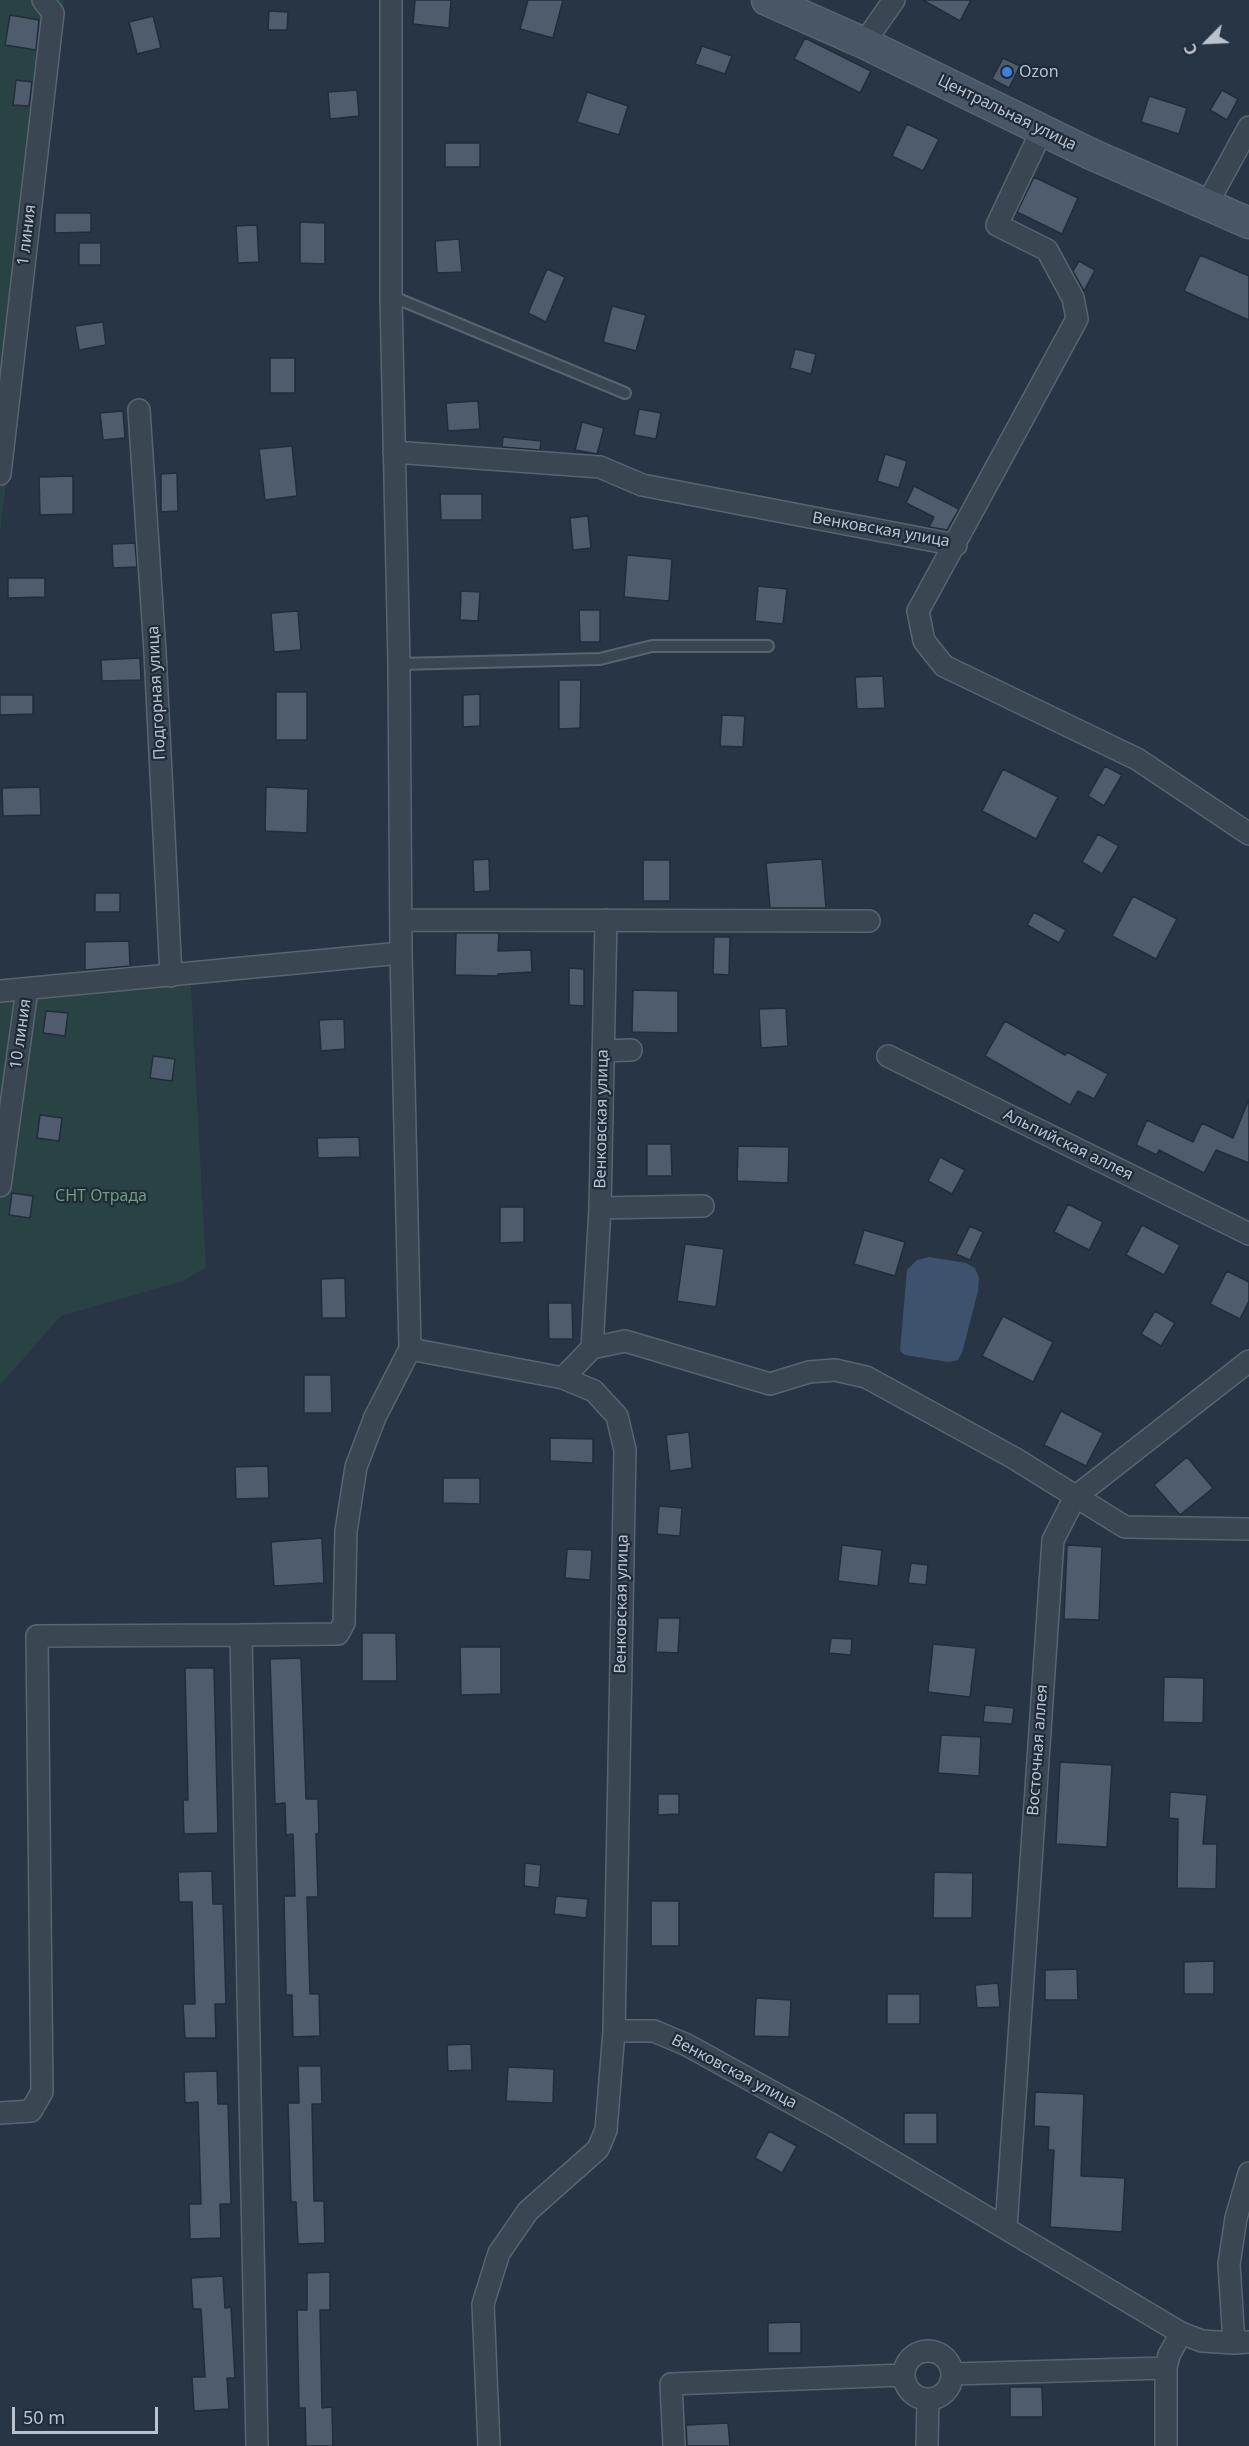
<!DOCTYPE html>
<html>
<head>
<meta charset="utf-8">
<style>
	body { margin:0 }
	#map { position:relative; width:1249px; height:2446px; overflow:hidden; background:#273544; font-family:"Noto Sans",sans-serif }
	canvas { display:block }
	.north { position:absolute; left:1177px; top:12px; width:60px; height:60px; -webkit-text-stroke:4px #202b39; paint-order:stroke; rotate:246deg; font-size:16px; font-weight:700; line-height:24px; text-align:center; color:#b9c2cd }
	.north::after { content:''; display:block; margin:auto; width:21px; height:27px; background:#b9c2cd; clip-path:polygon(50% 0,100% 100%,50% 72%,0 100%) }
	.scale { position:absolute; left:12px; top:2407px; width:146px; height:27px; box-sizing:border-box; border:3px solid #b9c2cd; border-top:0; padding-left:8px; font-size:18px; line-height:21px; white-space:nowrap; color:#b9c2cd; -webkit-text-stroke:4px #202b39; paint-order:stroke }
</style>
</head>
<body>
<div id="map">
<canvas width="1249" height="2446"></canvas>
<div class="north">С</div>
<div class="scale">50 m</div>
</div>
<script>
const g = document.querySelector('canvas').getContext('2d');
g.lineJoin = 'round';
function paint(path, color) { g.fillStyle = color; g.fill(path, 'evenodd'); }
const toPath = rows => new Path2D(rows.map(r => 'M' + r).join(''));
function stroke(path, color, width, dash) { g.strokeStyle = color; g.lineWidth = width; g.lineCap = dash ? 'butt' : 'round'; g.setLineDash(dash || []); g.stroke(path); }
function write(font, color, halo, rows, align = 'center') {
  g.font = font + ' "Noto Sans",sans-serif'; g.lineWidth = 4.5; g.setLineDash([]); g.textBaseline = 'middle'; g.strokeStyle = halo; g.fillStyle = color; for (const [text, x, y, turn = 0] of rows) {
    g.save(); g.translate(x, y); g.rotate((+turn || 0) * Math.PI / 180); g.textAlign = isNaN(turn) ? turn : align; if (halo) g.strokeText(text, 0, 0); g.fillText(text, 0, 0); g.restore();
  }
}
paint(toPath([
	[0,0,64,0,0,533],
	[191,986,206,1267,183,1281,61,1316,0,1385,0,989]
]), '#294345');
paint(toPath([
	[929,1257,966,1263,975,1268,979,1278,978,1291,962,1353,958,1360,948,1362,905,1355,900,1351,907,1270,917,1260]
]), '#3d536d');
const building = toPath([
	[415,0,451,0,449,28,413,24,415,0],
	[528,0,563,0,553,38,520,29,528,0],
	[923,0,971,0,960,21,923,0],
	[269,11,288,12,287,30,268,30,269,11],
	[10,15,39,20,36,50,5,45,10,15],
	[153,16,161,48,137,54,129,22,153,16],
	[805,38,871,71,860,93,794,59,805,38],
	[702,46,732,56,725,74,695,64,702,46],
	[1003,58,1020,66,1009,88,992,79,1003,58],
	[16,80,32,82,29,106,13,105,16,80],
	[357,90,359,116,330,119,328,92,357,90],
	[1222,90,1238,99,1227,120,1210,110,1222,90],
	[587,92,628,106,619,135,577,122,587,92],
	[1149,96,1187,108,1179,134,1141,122,1149,96],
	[907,124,939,139,923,171,892,156,907,124],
	[445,143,480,143,480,167,445,167,445,143],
	[1034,177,1078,198,1062,234,1017,212,1034,177],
	[55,213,91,213,91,232,55,233,55,213],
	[300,222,325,223,325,264,300,263,300,222],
	[257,225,259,262,238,263,236,226,257,225],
	[459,239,462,272,437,273,435,241,459,239],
	[79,243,101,243,101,265,79,265,79,243],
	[1200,255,1249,276,1249,320,1184,291,1200,255],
	[1079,261,1095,270,1084,291,1073,271,1079,261],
	[547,269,565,277,546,322,528,313,547,269],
	[612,306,646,315,636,351,603,342,612,306],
	[103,322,106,345,79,350,75,326,103,322],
	[795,349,816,354,811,374,790,368,795,349],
	[270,358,295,358,295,393,270,393,270,358],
	[478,401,480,429,448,431,446,403,478,401],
	[639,409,661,413,656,439,634,435,639,409],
	[123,411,125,438,103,440,100,413,123,411],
	[582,422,604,428,597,454,575,450,582,422],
	[503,437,541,441,540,450,502,447,503,437],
	[292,446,297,496,265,500,259,449,292,446],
	[885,454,907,461,899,488,877,481,885,454],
	[177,473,178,511,161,512,161,474,177,473],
	[73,476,73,514,40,515,39,477,73,476],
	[914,486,959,509,947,530,929,527,934,517,906,503,914,486],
	[440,494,482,494,482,520,441,520,440,494],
	[588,516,591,548,573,550,570,518,588,516],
	[135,543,137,567,113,568,112,544,135,543],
	[627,555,672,559,669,601,624,597,627,555],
	[8,578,45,578,45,597,8,598,8,578],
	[758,586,787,589,783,624,755,621,758,586],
	[461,591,480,592,478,621,460,620,461,591],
	[579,610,600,610,600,642,580,642,579,610],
	[298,611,301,650,274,652,271,613,298,611],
	[140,658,141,680,102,681,101,660,140,658],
	[883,676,885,708,857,709,855,677,883,676],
	[559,680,581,680,580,728,559,729,559,680],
	[276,692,307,692,307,740,276,740,276,692],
	[480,694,480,726,463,727,463,695,480,694],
	[0,695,33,695,33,714,0,715,0,695],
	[722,715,745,716,743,747,720,746,722,715],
	[1105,766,1122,775,1104,806,1088,796,1105,766],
	[1003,769,1058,797,1036,839,982,811,1003,769],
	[40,787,41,815,3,816,2,788,40,787],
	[266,787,308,789,307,833,265,831,266,787],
	[1098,834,1119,846,1102,874,1082,862,1098,834],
	[489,859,490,891,474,892,473,860,489,859],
	[822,859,826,908,770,908,766,863,822,859],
	[643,860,670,860,670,901,643,901,643,860],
	[95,893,120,893,120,912,95,912,95,893],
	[1133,896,1177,919,1156,959,1112,936,1133,896],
	[1034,912,1066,930,1059,943,1027,925,1034,912],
	[456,933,499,933,498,951,531,950,532,972,498,974,498,976,455,975,456,933],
	[714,937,730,937,729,975,713,974,714,937],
	[129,941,130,966,85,970,85,942,129,941],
	[569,968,584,969,584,1006,569,1005,569,968],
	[633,990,678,991,678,1033,632,1032,633,990],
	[786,1008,788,1046,761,1048,759,1009,786,1008],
	[46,1011,68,1013,65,1036,43,1033,46,1011],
	[344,1019,345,1049,321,1051,319,1020,344,1019],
	[1005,1021,1065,1055,1067,1052,1108,1074,1094,1099,1078,1091,1070,1105,985,1056,1005,1021],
	[153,1056,175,1059,172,1081,150,1078,153,1056],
	[1249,1099,1249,1163,1216,1150,1204,1173,1159,1150,1157,1155,1136,1145,1147,1120,1193,1142,1202,1123,1233,1138,1249,1099],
	[40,1115,62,1118,59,1141,37,1138,40,1115],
	[359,1137,360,1157,318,1158,317,1138,359,1137],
	[647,1144,671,1144,672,1176,647,1176,647,1144],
	[738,1146,789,1147,788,1183,737,1181,738,1146],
	[940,1157,965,1170,952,1194,928,1181,940,1157],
	[12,1193,33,1196,30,1218,9,1215,12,1193],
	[1068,1204,1103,1222,1089,1250,1054,1232,1068,1204],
	[500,1207,524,1207,524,1242,500,1243,500,1207],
	[1142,1225,1180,1245,1164,1275,1126,1255,1142,1225],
	[970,1226,983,1232,970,1260,956,1254,970,1226],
	[864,1230,905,1242,895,1276,854,1264,864,1230],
	[685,1244,724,1249,716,1307,677,1301,685,1244],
	[1227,1271,1249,1282,1249,1301,1240,1319,1210,1304,1227,1271],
	[345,1278,346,1318,322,1318,321,1279,345,1278],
	[548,1303,572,1303,573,1339,549,1339,548,1303],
	[1155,1311,1175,1323,1161,1346,1141,1334,1155,1311],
	[1003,1316,1053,1342,1033,1382,982,1356,1003,1316],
	[304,1375,331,1375,332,1413,304,1413,304,1375],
	[1061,1411,1103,1433,1086,1466,1044,1445,1061,1411],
	[689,1432,692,1468,670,1471,666,1435,689,1432],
	[550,1438,593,1439,593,1463,550,1461,550,1438],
	[1187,1457,1213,1488,1180,1515,1154,1485,1187,1457],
	[268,1466,269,1498,236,1499,235,1467,268,1466],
	[443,1478,480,1478,480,1504,443,1503,443,1478],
	[659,1506,682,1508,680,1536,657,1534,659,1506],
	[322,1538,324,1583,274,1586,271,1542,322,1538],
	[842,1545,882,1550,878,1586,838,1581,842,1545],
	[1067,1545,1102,1547,1099,1620,1064,1619,1067,1545],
	[567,1549,592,1550,590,1580,565,1578,567,1549],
	[911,1563,928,1565,926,1585,908,1583,911,1563],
	[658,1618,680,1618,678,1653,656,1652,658,1618],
	[362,1633,396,1633,397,1681,362,1681,362,1633],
	[831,1638,852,1639,851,1655,829,1653,831,1638],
	[933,1644,976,1648,970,1697,928,1692,933,1644],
	[460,1647,501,1647,501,1694,461,1695,460,1647],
	[301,1658,306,1799,318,1799,319,1833,316,1834,318,1897,307,1897,310,1994,319,1994,320,2036,293,2037,292,1995,286,1995,284,1896,295,1896,293,1834,286,1835,285,1803,275,1804,270,1659,301,1658],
	[185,1668,214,1668,218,1833,184,1834,183,1800,188,1800,185,1668],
	[1164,1677,1204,1678,1203,1723,1163,1722,1164,1677],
	[985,1705,1014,1708,1012,1724,983,1722,985,1705],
	[941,1735,981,1737,979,1776,938,1773,941,1735],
	[1060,1762,1112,1765,1107,1847,1056,1844,1060,1762],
	[1170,1792,1207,1795,1203,1844,1217,1844,1216,1889,1177,1888,1178,1819,1169,1818,1170,1792],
	[658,1794,679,1794,679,1814,658,1815,658,1794],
	[525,1863,541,1865,539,1888,524,1886,525,1863],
	[212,1871,213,1904,223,1904,226,2004,215,2004,216,2038,185,2038,183,2004,195,2004,192,1902,179,1902,178,1872,212,1871],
	[934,1872,973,1873,972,1918,933,1918,934,1872],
	[556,1896,588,1899,586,1918,554,1914,556,1896],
	[651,1901,679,1901,679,1946,651,1946,651,1901],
	[1214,1961,1214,1994,1184,1994,1184,1962,1214,1961],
	[1077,1969,1078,2000,1045,2000,1045,1970,1077,1969],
	[998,1983,1000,2007,977,2008,975,1985,998,1983],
	[887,1994,920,1994,920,2024,887,2024,887,1994],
	[756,1998,791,2000,789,2037,754,2036,756,1998],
	[471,2044,472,2070,448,2071,447,2045,471,2044],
	[298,2066,321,2066,322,2104,312,2104,314,2201,324,2201,325,2243,298,2244,296,2202,291,2202,288,2103,299,2103,298,2066],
	[508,2067,554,2069,553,2103,506,2101,508,2067],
	[217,2071,218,2104,228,2104,231,2204,220,2204,221,2238,190,2239,189,2204,201,2204,198,2102,185,2103,184,2072,217,2071],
	[1035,2092,1084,2094,1081,2176,1125,2178,1122,2232,1050,2227,1054,2150,1048,2150,1049,2127,1034,2126,1035,2092],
	[904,2113,937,2113,937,2144,904,2144,904,2113],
	[769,2131,797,2146,782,2173,755,2158,769,2131],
	[330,2272,330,2310,320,2310,322,2408,332,2407,333,2446,306,2446,305,2408,299,2408,297,2310,307,2310,307,2273,330,2272],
	[223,2276,225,2308,231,2307,235,2378,227,2378,229,2409,194,2411,192,2377,205,2377,201,2309,193,2309,191,2278,223,2276],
	[801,2322,801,2353,768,2353,768,2323,801,2322],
	[1010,2387,1042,2387,1043,2417,1010,2417,1010,2387],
	[728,2423,730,2446,687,2446,686,2425,728,2423]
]);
paint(building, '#4e5c6d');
stroke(building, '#222d3b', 1.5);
const lane = toPath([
	[391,296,625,393],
	[399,664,600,659,652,646,768,646]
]);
const street = toPath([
	[864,43,894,0],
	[1042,130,997,225,1047,250,1073,298,1077,319,918,611,924,641,944,666,1137,759,1249,834],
	[1207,204,1249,127],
	[139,410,155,652,171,976],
	[394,452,600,467,642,485,956,545],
	[0,474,53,13,43,0],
	[401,920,869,921],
	[0,991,401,953],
	[603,1051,631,1050],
	[888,1056,1249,1234],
	[0,1186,27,989],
	[600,1208,703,1206],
	[592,1348,625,1341,770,1384,809,1372,835,1370,866,1377,1014,1458,1125,1527,1249,1529],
	[410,1349,563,1378,594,1391,617,1416,625,1450,614,2031,654,2031,687,2045,832,2125,1181,2333,1169,2355,1166,2368,1166,2446],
	[563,1378,592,1348,600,1208,606,920],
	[0,2113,31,2111,42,2092,37,1636,241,1635],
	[1006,2228,1053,1540,1075,1497,1249,1361],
	[1181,2333,1202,2341,1234,2343,1249,2342],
	[1234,2343,1229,2264,1236,2218,1249,2173],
	'904 2375a24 24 0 1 1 48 0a24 24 0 1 1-48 0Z',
	[952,2374,1166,2368],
	[257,2446,241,1635,338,1634,344,1623,346,1531,356,1467,375,1417,410,1349,401,953,399,664,391,296,391,0],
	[489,2446,483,2304,499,2253,528,2211,598,2149,606,2130,614,2031],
	[674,2446,671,2384,903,2375],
	[927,2446,928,2399]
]);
const secondary = toPath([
	[767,0,864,43,1091,154,1249,223]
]);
stroke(lane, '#5a6471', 14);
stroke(street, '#5a6471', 24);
stroke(secondary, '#5a6471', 33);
stroke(lane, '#3b4653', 10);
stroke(street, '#3b4653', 21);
stroke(secondary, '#495666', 30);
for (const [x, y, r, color] of [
	[1007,72,6,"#3f7fe0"]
]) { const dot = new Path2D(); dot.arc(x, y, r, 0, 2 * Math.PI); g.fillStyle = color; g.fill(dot); stroke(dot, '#202b39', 2); }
write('16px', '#b9c2cd', '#202b39', [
	["Ozon",1019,72]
], 'left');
write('16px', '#b9c2cd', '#202b39', [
	["Центральная улица",1007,113,26],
	["1 линия",27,235,-83],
	["Венковская улица",881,530,10],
	["Подгорная улица",157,693,-93],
	["10 линия",21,1034,-82],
	["Венковская улица",602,1119,-89],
	["Альпийская аллея",1068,1145,26],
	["Венковская улица",622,1604,-89],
	["Восточная аллея",1038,1750,-86],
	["Венковская улица",734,2072,28]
]);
write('16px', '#6f9e78', '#202b39', [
	["СНТ Отрада",101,1196]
]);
</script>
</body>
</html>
